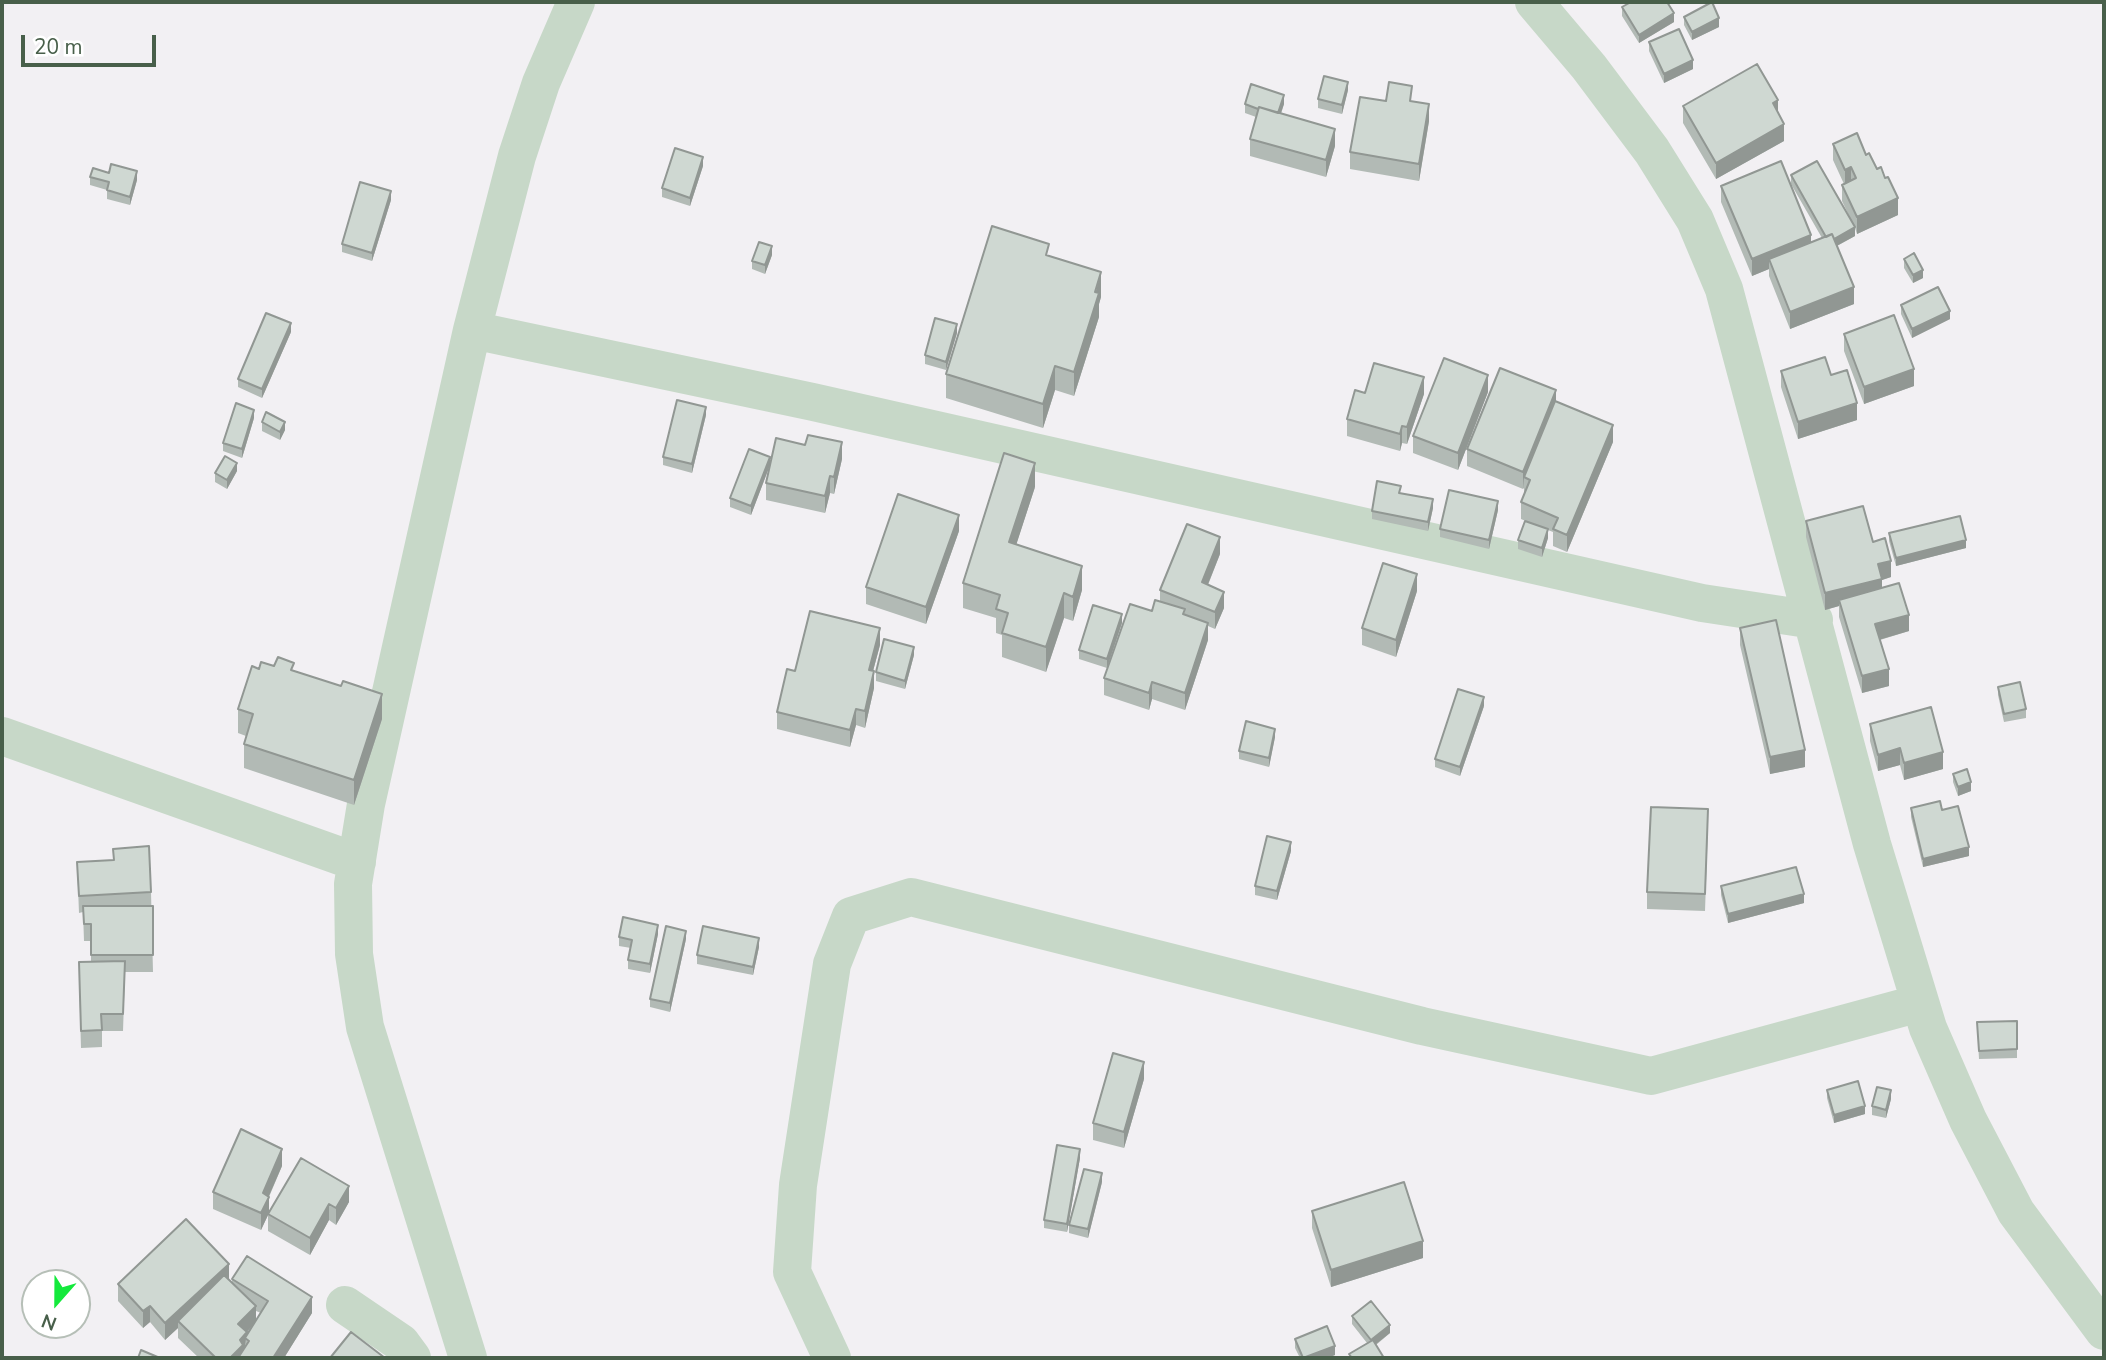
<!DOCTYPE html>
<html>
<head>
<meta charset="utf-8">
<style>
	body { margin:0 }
	#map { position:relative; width:2106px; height:1360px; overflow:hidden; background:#f2f0f3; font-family:"Nunito Sans",sans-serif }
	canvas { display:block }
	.frame { position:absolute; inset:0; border:4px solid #485f4a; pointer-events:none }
	.north { position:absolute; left:21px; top:1269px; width:70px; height:70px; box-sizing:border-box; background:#fff; border:2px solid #b6bfb7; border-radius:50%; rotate:201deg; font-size:19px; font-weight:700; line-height:28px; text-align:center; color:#485f4a }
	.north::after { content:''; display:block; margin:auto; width:24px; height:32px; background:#14e93c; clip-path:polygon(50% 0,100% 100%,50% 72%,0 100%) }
	.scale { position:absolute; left:21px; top:35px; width:135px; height:32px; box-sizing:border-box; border:4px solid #485f4a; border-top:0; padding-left:9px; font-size:21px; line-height:24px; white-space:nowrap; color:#485f4a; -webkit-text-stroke:5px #fff; paint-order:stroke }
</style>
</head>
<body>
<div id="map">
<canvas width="2106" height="1360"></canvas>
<div class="frame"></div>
<div class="north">N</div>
<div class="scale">20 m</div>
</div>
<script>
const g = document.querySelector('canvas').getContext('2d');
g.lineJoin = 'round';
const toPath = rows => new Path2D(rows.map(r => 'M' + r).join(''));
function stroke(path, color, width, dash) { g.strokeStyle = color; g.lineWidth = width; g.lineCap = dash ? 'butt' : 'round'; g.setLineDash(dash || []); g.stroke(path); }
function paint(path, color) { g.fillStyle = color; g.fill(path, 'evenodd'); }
stroke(toPath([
	[1534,2,1589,67,1652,151,1695,220,1724,289,1872,844,1928,1028,1968,1120,2016,1212,2104,1331],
	[472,330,813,402,1702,603,1814,620],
	[2,736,357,862],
	[345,1305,401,1343,412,1358],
	[468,1358,365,1027,354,954,353,884,366,804,472,330,517,156,541,83,576,2],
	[832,1358,792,1272,798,1185,832,964,851,916,911,897,1422,1026,1651,1076,1920,1003]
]), '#c7d8c8', 38);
paint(toPath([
	[1622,7,1674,22,1639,43,1622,16],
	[1684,17,1719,27,1692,40,1684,25],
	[1649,42,1693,69,1664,83,1649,51],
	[1348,90,1342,114,1318,108,1318,99],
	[1386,101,1412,101,1429,121,1419,181,1350,169,1350,152],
	[1245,104,1284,104,1281,114,1335,146,1326,177,1250,156,1250,139,1256,117,1245,113],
	[1683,106,1784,141,1716,179,1683,123],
	[1833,144,1866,155,1898,215,1857,234,1855,228,1855,236,1837,246,1854,304,1790,329,1769,276,1769,269,1752,276,1721,202,1721,186,1811,242,1822,238,1791,184,1791,175,1852,222,1842,201,1842,185,1844,184,1833,160],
	[703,166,690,206,662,197,662,188],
	[90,177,137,180,130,205,107,199,107,190,90,185],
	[391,200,372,261,342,252,342,244],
	[772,255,765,274,752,269,752,261],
	[1049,256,1101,297,1099,304,1099,317,1074,396,1055,390,1043,428,946,398,946,374],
	[1904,259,1923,278,1913,283,1904,268],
	[1901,305,1950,319,1912,338,1901,314],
	[291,332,262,398,238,387,238,379],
	[957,333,946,370,925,364,925,355],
	[1844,334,1914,386,1864,404,1844,351],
	[1781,371,1831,375,1857,420,1798,439,1781,387],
	[1488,392,1458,470,1413,453,1413,436],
	[1365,393,1424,394,1407,444,1402,443,1400,451,1347,436,1347,419],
	[1556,401,1613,442,1567,552,1553,546,1553,532,1548,530,1548,538,1542,557,1518,549,1518,540,1535,525,1521,519,1521,502,1524,494,1524,488,1523,489,1467,466,1467,449],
	[706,415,692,473,663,465,663,457],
	[254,418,242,458,223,451,223,443],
	[262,422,285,430,280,440,262,431],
	[842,459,834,494,830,493,825,513,766,500,766,483],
	[770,465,751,515,730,507,730,498],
	[237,471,227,489,215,482,215,473],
	[1035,487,1016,545,1082,590,1073,621,1064,618,1046,672,1002,657,1002,635,996,633,996,618,963,608,963,583],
	[1401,493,1433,508,1428,531,1372,519,1372,511],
	[1498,510,1489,549,1440,537,1440,529],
	[1806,521,1873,542,1891,577,1882,580,1882,588,1909,631,1880,640,1889,686,1862,693,1839,617,1839,606,1825,610,1806,537],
	[959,531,926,624,866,604,866,587],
	[1889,533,1966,548,1896,566,1889,541],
	[1220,554,1208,585,1224,608,1215,629,1208,626,1208,640,1185,710,1152,699,1149,710,1104,695,1104,678,1152,611,1160,601,1160,590],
	[1417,591,1396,657,1362,645,1362,628],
	[1122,623,1107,668,1079,659,1079,650],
	[1740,628,1805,767,1770,774,1740,645],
	[880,645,873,671,874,688,865,728,856,725,850,747,777,729,777,712,795,671],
	[914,655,905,689,876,681,876,672],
	[259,669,294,671,382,719,354,805,244,768,244,744,246,736,238,733,238,709],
	[1998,687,2026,709,2026,718,2004,722,1998,695],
	[1484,706,1460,776,1435,767,1435,759],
	[1870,724,1943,769,1904,780,1900,765,1878,771,1870,741],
	[1275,737,1269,767,1239,759,1239,751],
	[1953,774,1971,791,1958,796,1953,782],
	[1911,808,1942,810,1969,856,1923,867,1911,817],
	[1708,826,1705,911,1647,909,1647,892],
	[1291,851,1277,900,1255,895,1255,886],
	[77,862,151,892,153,972,125,972,123,1031,102,1031,102,1047,81,1048,79,979,91,962,91,941,84,941,83,912,79,913],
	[1721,886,1804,903,1728,923,1721,895],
	[658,934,650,973,628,969,628,960,631,948,619,946,619,937],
	[686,939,670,1012,650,1007,650,999],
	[759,947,753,975,697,964,697,955],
	[2017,1021,2017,1058,1979,1059,1977,1022],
	[1144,1079,1124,1148,1093,1140,1093,1123],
	[1827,1090,1865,1114,1834,1123,1827,1098],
	[1891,1099,1886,1118,1872,1115,1872,1106],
	[301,1158,349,1202,336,1225,329,1220,310,1255,268,1231,268,1215,261,1230,213,1209,213,1192,282,1166,269,1197,269,1212],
	[1080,1158,1067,1232,1044,1228,1044,1220],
	[1102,1182,1088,1238,1069,1233,1069,1225],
	[1312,1211,1423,1258,1331,1287,1312,1228],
	[229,1279,232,1283,232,1279,312,1313,284,1358,199,1358,178,1338,178,1328,165,1340,150,1322,143,1328,118,1301,118,1284],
	[256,1311,261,1313,256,1321],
	[1352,1316,1390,1333,1376,1345,1384,1358,1349,1358,1349,1354,1367,1343,1352,1324],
	[1295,1339,1335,1355,1327,1358,1300,1358,1295,1348]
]), '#b2bab5');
paint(toPath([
	[1674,13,1674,22,1639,43,1639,35],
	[1719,18,1719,27,1692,40,1692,32],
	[1693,60,1693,69,1664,83,1664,74],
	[1348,82,1348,90,1342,114,1342,105],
	[1284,95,1284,104,1277,124,1277,116],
	[1778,100,1778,117,1773,103],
	[1429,104,1429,121,1419,181,1419,164],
	[1784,124,1784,141,1716,179,1716,163],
	[1335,129,1335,146,1326,177,1326,160],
	[703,157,703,166,690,206,690,198],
	[1851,167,1851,184,1845,187,1845,170],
	[137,171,137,180,130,205,130,197],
	[391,191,391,200,372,261,372,253],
	[1898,198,1898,215,1857,234,1857,217],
	[1855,227,1855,236,1829,250,1829,242],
	[1811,235,1811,252,1769,259,1769,269,1752,276,1752,259],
	[772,246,772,255,765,274,765,265],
	[1923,270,1923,278,1913,283,1913,275],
	[1101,272,1101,297,1099,304,1099,317,1074,396,1074,372],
	[1854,287,1854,304,1790,329,1790,312],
	[1950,311,1950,319,1912,338,1912,329],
	[291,323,291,332,262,398,262,389],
	[957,324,957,333,946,370,946,362],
	[1055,366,1055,390,1043,428,1043,404],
	[1914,369,1914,386,1864,404,1864,387],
	[1488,375,1488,392,1458,470,1458,453],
	[1424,377,1424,394,1407,444,1407,427],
	[1556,390,1556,407,1524,477,1523,489,1523,472],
	[1857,403,1857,420,1798,439,1798,422],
	[706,407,706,415,692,473,692,464],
	[254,410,254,418,242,458,242,449],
	[285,422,285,430,280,440,280,432],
	[1613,425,1613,442,1567,552,1567,535],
	[1402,426,1402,443,1400,451,1400,434],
	[842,442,842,459,834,494,834,477],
	[770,457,770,465,751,515,751,506],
	[237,463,237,471,227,489,227,480],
	[1035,463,1035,487,1009,567,1009,542],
	[830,476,830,493,825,513,825,496],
	[1433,499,1433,508,1428,531,1428,522],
	[1498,501,1498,510,1489,549,1489,540],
	[959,515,959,531,926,624,926,607],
	[1548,529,1548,538,1542,557,1542,548],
	[1220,537,1220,554,1202,599,1202,582],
	[1966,540,1966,548,1896,566,1896,558],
	[1891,561,1891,577,1882,580,1882,596,1839,600,1839,606,1825,610,1825,593,1878,564],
	[1082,566,1082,590,1073,621,1073,597],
	[1417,574,1417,591,1396,657,1396,640],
	[1224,592,1224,608,1215,629,1215,612],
	[1064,593,1064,618,1046,672,1046,647],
	[1122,614,1122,623,1107,668,1107,659],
	[1909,615,1909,631,1875,641,1875,624],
	[1208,623,1208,640,1185,710,1185,693],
	[880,628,880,645,869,686,869,670],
	[914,647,914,655,905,689,905,681],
	[1889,669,1889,686,1862,693,1862,676],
	[874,671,874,688,865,728,865,711],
	[1152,682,1152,699,1149,710,1149,693],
	[382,694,382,719,354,805,354,780],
	[1484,697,1484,706,1460,776,1460,767],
	[856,709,856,725,850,747,850,730],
	[1275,729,1275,737,1269,767,1269,758],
	[1900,748,1900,765,1878,771,1878,755],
	[1805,750,1805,767,1770,774,1770,757],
	[1943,752,1943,769,1904,780,1904,763],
	[1971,782,1971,791,1958,796,1958,787],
	[1291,842,1291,851,1277,900,1277,891],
	[1969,847,1969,856,1923,867,1923,859],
	[1804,894,1804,903,1728,923,1728,914],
	[658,925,658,934,650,973,650,964],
	[686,931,686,939,670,1012,670,1003],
	[759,938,759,947,753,975,753,967],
	[1144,1062,1144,1079,1124,1148,1124,1132],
	[1891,1090,1891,1099,1886,1118,1886,1110],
	[1865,1106,1865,1114,1834,1123,1834,1115],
	[282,1149,282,1166,268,1198,269,1197,269,1213,261,1230,261,1213,263,1193],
	[1080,1149,1080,1158,1067,1232,1067,1224],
	[1102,1173,1102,1182,1088,1238,1088,1229],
	[349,1186,349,1202,336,1225,336,1208],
	[329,1204,329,1220,310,1255,310,1238],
	[1423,1241,1423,1258,1331,1287,1331,1270],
	[229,1264,229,1281,178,1321,178,1328,165,1340,165,1323],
	[312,1297,312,1313,284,1358,273,1358],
	[150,1306,150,1322,143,1328,143,1311],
	[256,1306,256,1322,238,1341,238,1324],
	[1390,1325,1390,1333,1371,1348,1371,1340],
	[247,1332,243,1358,230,1358,240,1340],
	[1335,1346,1335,1355,1327,1358,1304,1358]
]), '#919793');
const building = toPath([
	[1631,2,1667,2,1674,13,1639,35,1622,7,1631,2],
	[1712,2,1719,18,1692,32,1684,17,1712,2],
	[1679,29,1693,60,1664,74,1649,42,1679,29],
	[1757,64,1778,100,1773,103,1784,124,1716,163,1683,106,1757,64],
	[1324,76,1348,82,1342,105,1318,99,1324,76],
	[1389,82,1412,86,1410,101,1429,104,1419,164,1350,152,1360,97,1386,101,1389,82],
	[1251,84,1284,95,1278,113,1259,107,1258,109,1245,104,1251,84],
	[1259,107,1335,129,1326,160,1250,139,1259,107],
	[1857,133,1866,155,1869,153,1877,169,1881,167,1885,178,1888,177,1898,198,1857,217,1842,185,1856,178,1851,167,1845,170,1833,144,1857,133],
	[675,148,703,157,690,198,662,188,675,148],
	[1781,161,1811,235,1752,259,1721,186,1781,161],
	[1817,161,1855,227,1834,239,1832,234,1826,237,1791,175,1817,161],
	[111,164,137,171,130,197,107,190,109,182,90,177,93,168,109,173,111,164],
	[360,182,391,191,372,253,342,244,360,182],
	[992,226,1049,244,1046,255,1101,272,1095,292,1099,293,1074,372,1055,366,1043,404,946,374,992,226],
	[1832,234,1854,287,1790,312,1769,259,1832,234],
	[759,242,772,246,765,265,752,261,759,242],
	[1914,253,1923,270,1913,275,1904,259,1914,253],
	[1938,287,1950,311,1912,329,1901,305,1938,287],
	[266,313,291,323,262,389,238,379,266,313],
	[1894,315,1914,369,1864,387,1844,334,1894,315],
	[935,318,957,324,946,362,925,355,935,318],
	[1825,357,1831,375,1847,370,1857,403,1798,422,1781,371,1825,357],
	[1444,358,1488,375,1458,453,1413,436,1444,358],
	[1374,363,1424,377,1407,427,1402,426,1400,434,1347,419,1355,390,1365,393,1374,363],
	[1500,368,1556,390,1523,472,1467,449,1500,368],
	[677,400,706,407,692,464,663,457,677,400],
	[1555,401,1613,425,1567,535,1553,529,1558,518,1521,502,1530,480,1524,477,1555,401],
	[236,403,254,410,242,449,223,443,236,403],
	[266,412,285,422,280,432,262,422,266,412],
	[808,435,842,442,834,477,830,476,825,496,766,483,776,438,805,445,808,435],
	[749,449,770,457,751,506,730,498,749,449],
	[1004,453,1035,463,1009,542,1082,566,1073,597,1064,593,1046,647,1002,633,1008,613,996,609,1000,595,963,583,1004,453],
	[225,456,237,463,227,480,215,473,225,456],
	[1377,481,1401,486,1399,493,1433,499,1428,522,1372,511,1377,481],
	[1449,490,1498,501,1489,540,1440,529,1449,490],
	[898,494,959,515,926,607,866,587,898,494],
	[1863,506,1873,542,1885,538,1891,561,1878,564,1882,579,1825,593,1806,521,1863,506],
	[1960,516,1966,540,1896,558,1889,533,1960,516],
	[1525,521,1548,529,1542,548,1518,540,1525,521],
	[1187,524,1220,537,1202,582,1224,592,1215,612,1160,590,1187,524],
	[1383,563,1417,574,1396,640,1362,628,1383,563],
	[1899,583,1909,615,1875,624,1889,669,1862,676,1839,600,1899,583],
	[1155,600,1185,609,1183,614,1208,623,1185,693,1152,682,1149,693,1104,678,1130,604,1152,611,1155,600],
	[1093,605,1122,614,1107,659,1079,650,1093,605],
	[810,611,880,628,869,670,874,671,865,711,856,709,850,730,777,712,787,669,795,671,810,611],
	[1776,620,1805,750,1770,757,1740,628,1776,620],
	[884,639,914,647,905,681,876,672,884,639],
	[278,657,294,663,291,670,341,686,343,681,382,694,354,780,244,744,253,714,238,709,252,666,259,669,261,662,274,666,278,657],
	[2020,682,2026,709,2004,714,1998,687,2020,682],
	[1458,689,1484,697,1460,767,1435,759,1458,689],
	[1931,707,1943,752,1904,763,1900,748,1878,755,1870,724,1931,707],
	[1246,721,1275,729,1269,758,1239,751,1246,721],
	[1967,769,1971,782,1958,787,1953,774,1967,769],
	[1940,801,1942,810,1958,806,1969,847,1923,859,1911,808,1940,801],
	[1651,807,1708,809,1705,894,1647,892,1651,807],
	[1267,836,1291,842,1277,891,1255,886,1267,836],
	[149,846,151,892,79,896,77,862,114,860,113,849,149,846],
	[1796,867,1804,894,1728,914,1721,886,1796,867],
	[83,906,153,906,153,955,91,955,91,924,84,924,83,906],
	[623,917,658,925,650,964,628,960,632,940,619,937,623,917],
	[666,926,686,931,670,1003,650,999,666,926],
	[703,926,759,938,753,967,697,955,703,926],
	[125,961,123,1014,101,1014,102,1030,81,1031,79,962,125,961],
	[2017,1021,2017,1049,1979,1051,1977,1022,2017,1021],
	[1113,1053,1144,1062,1124,1132,1093,1123,1113,1053],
	[1858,1081,1865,1106,1834,1115,1827,1090,1858,1081],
	[1877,1087,1891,1090,1886,1110,1872,1106,1877,1087],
	[241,1129,282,1149,263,1193,269,1197,261,1213,213,1192,241,1129],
	[1057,1145,1080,1149,1067,1224,1044,1220,1057,1145],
	[301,1158,349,1186,336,1208,329,1204,310,1238,268,1214,301,1158],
	[1084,1169,1102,1173,1088,1229,1069,1225,1084,1169],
	[1404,1182,1423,1241,1331,1270,1312,1211,1404,1182],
	[186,1219,229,1264,165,1323,150,1306,143,1311,118,1284,186,1219],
	[247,1256,312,1297,273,1358,238,1358,249,1341,245,1338,268,1301,232,1279,247,1256],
	[224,1275,256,1306,238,1324,247,1332,240,1340,243,1345,230,1358,216,1358,178,1321,224,1275],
	[1371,1301,1390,1325,1371,1340,1352,1316,1371,1301],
	[1327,1326,1335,1346,1303,1358,1295,1339,1327,1326],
	[351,1332,385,1358,330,1358,351,1332],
	[1373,1340,1384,1358,1352,1358,1349,1354,1373,1340],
	[141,1350,160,1358,138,1358,141,1350]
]);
paint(building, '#cfd8d2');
stroke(building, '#919793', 2);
</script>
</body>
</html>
